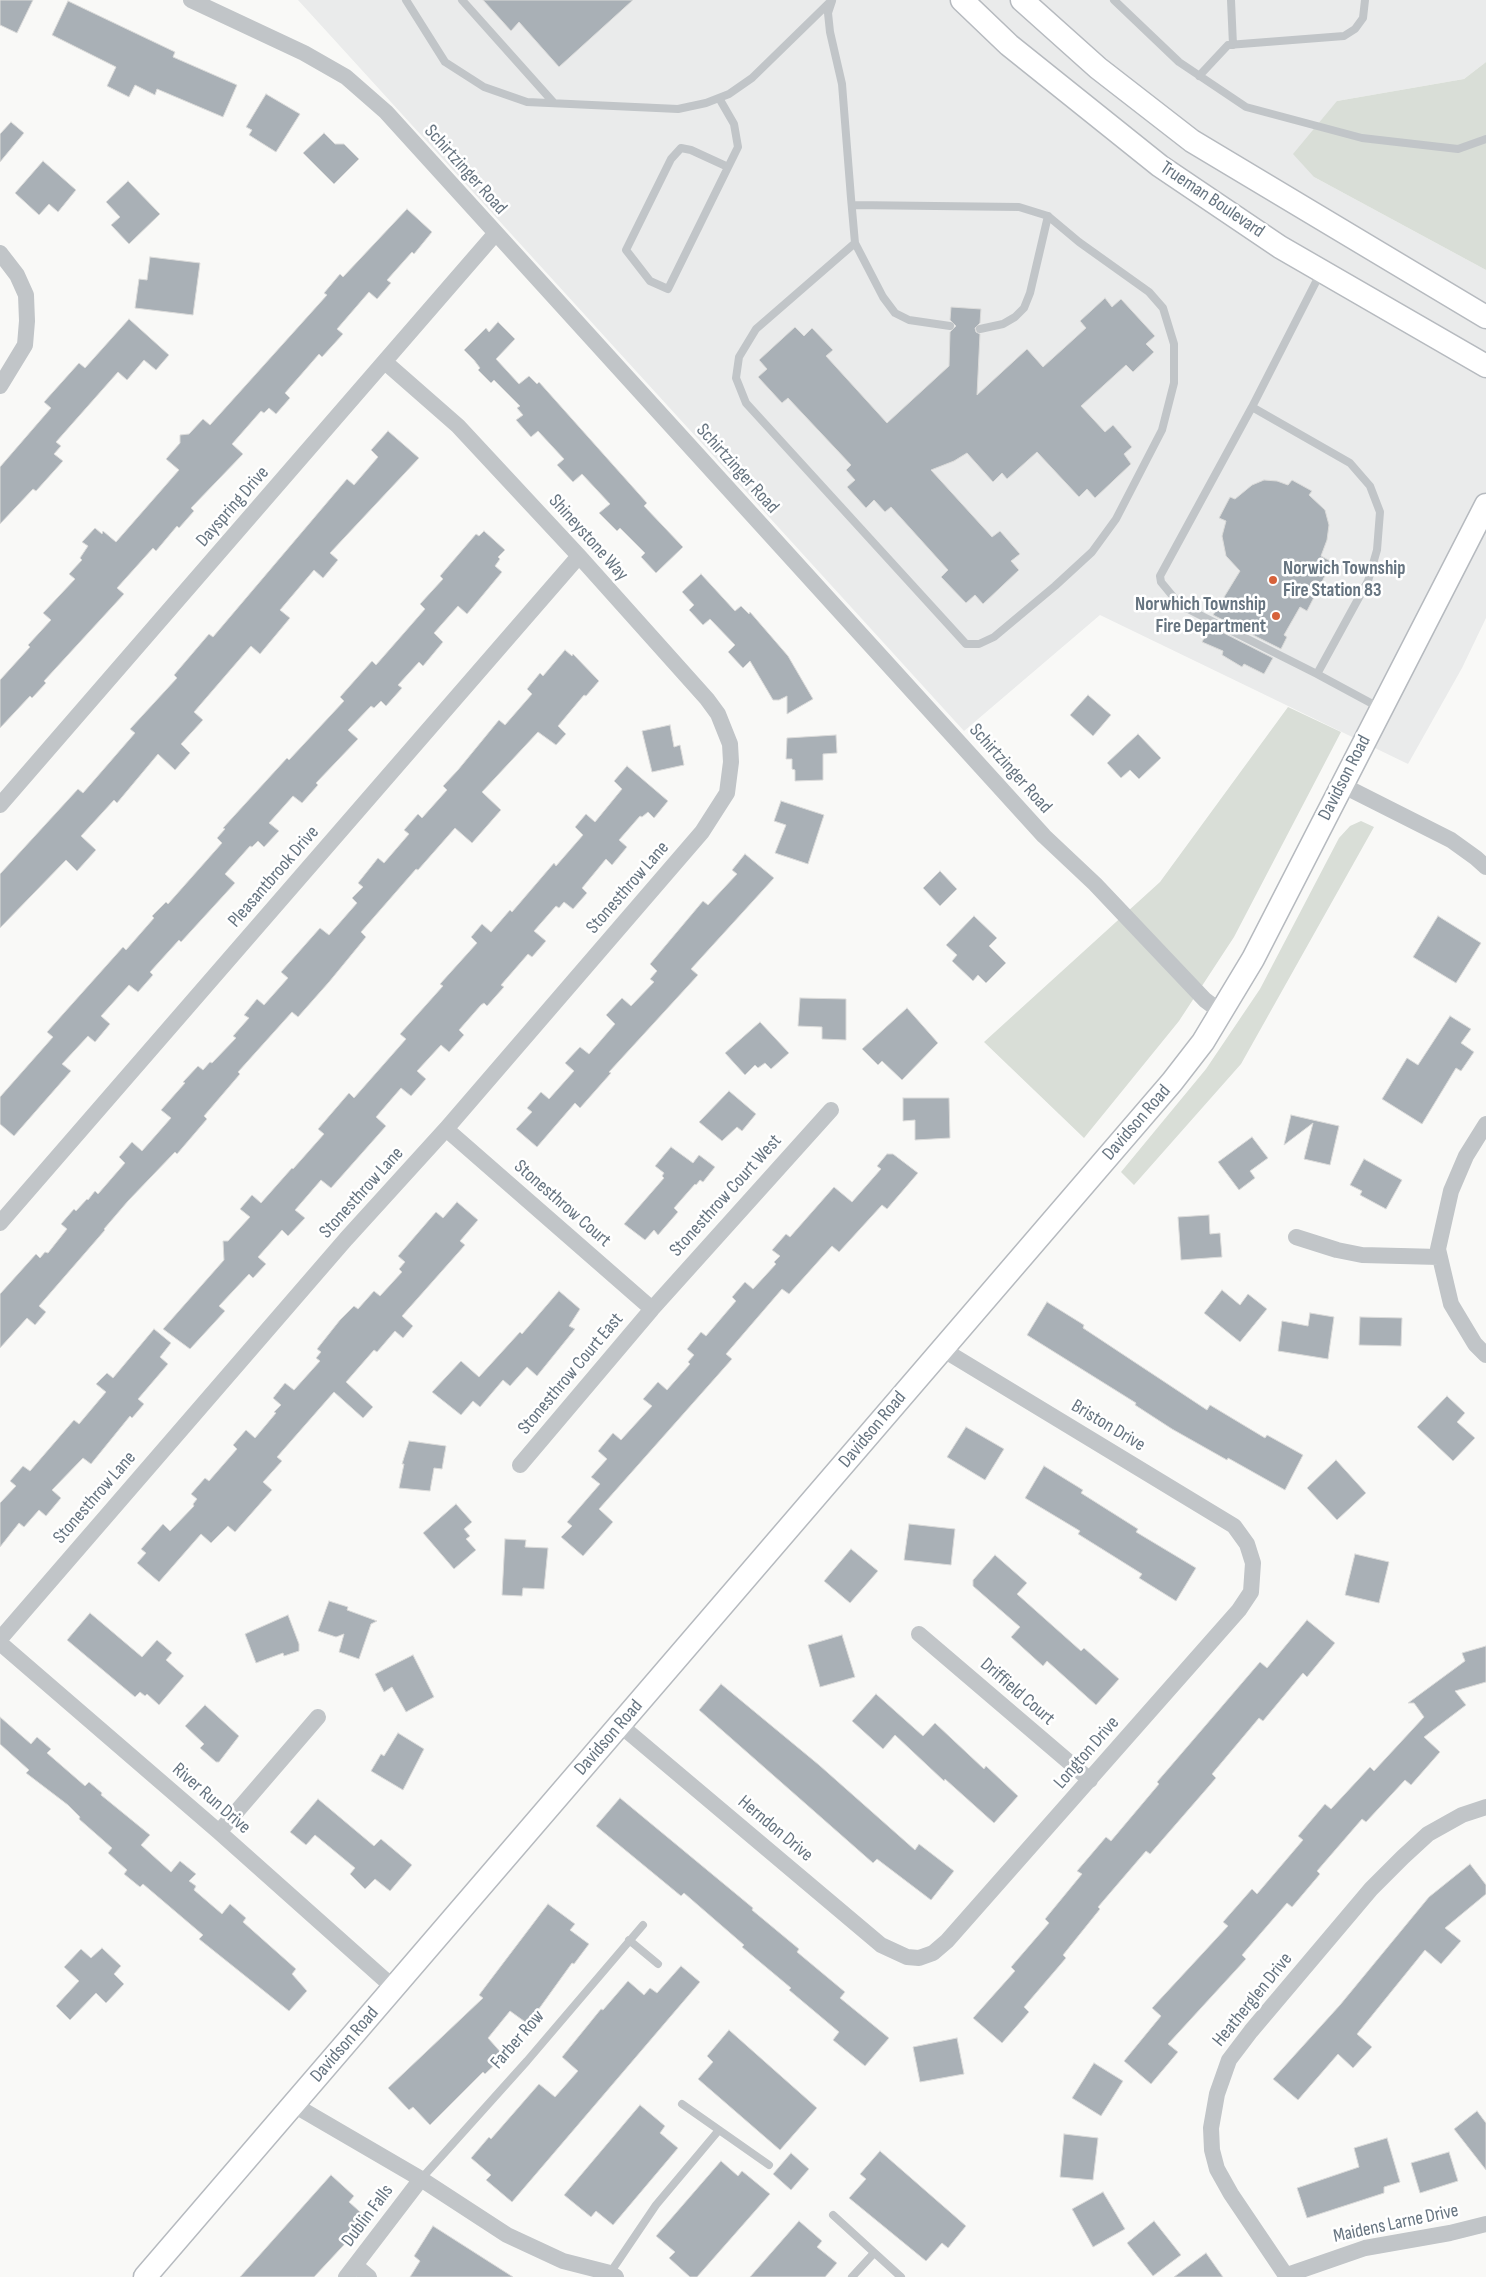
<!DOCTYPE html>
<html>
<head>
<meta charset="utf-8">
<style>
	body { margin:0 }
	canvas { display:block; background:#f9f9f7 }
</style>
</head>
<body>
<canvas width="1486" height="2277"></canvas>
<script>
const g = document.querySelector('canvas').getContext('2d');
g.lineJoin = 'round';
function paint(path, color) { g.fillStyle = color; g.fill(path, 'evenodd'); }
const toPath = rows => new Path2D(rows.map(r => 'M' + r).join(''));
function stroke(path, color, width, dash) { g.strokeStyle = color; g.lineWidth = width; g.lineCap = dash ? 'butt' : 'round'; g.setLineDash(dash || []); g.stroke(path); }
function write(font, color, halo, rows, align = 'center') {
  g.font = font + ' "Sofia Sans Condensed",sans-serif'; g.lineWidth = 5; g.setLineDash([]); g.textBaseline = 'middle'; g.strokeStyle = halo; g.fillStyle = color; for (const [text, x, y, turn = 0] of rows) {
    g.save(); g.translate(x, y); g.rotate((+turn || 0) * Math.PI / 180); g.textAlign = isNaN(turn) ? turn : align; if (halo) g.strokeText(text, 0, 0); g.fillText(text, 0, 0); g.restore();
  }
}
paint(toPath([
	[298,0,1486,0,1486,62,1464,79,1337,101,1314,177,1486,270,1486,618,1462,668,1408,764,1100,615,964,731]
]), '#eaebeb');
paint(toPath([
	[1486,62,1486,270,1314,177,1293,154,1337,101,1464,79],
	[1288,707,1341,732,1234,937,1179,1021,1084,1138,984,1042,1160,882],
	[1361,821,1374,827,1241,1064,1134,1185,1121,1172,1206,1069,1260,989,1339,838,1350,826]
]), '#d9ded7');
const building = toPath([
	[0,0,33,0,17,33,0,25,0,0],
	[483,0,633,0,559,67,519,22,511,31,483,0],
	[68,1,175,52,173,57,237,85,223,117,157,89,155,95,135,85,129,97,107,86,116,67,52,35,68,1],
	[266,94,300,114,276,152,249,135,252,130,246,127,266,94],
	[11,122,24,133,0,162,0,134,11,122],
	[324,133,335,144,344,144,359,159,334,184,303,153,324,133],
	[43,161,76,190,58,212,49,204,39,215,15,193,43,161],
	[128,181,160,214,129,244,111,225,120,217,106,202,128,181],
	[407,209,432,232,414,254,412,252,387,280,391,283,377,299,369,292,337,329,343,334,322,357,319,354,285,393,290,398,276,414,269,408,264,413,261,411,232,444,243,454,191,508,194,511,179,528,177,526,156,551,153,548,117,588,124,594,44,681,46,683,32,698,30,696,0,728,0,680,30,647,28,645,51,620,43,613,75,579,69,574,82,560,80,558,88,546,82,542,95,528,102,534,103,531,116,542,179,470,166,459,180,443,180,435,189,434,203,419,210,425,327,295,324,293,340,274,343,277,407,209],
	[150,257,200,263,193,315,135,308,139,279,147,280,150,257],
	[1105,298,1112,307,1121,299,1155,336,1146,344,1154,352,1133,372,1126,365,1081,406,1105,432,1113,425,1132,447,1124,454,1131,464,1095,498,1087,489,1079,497,1037,452,1007,479,1002,473,993,482,967,453,954,461,931,470,992,537,1000,531,1020,554,1011,561,1019,570,983,604,975,595,966,603,941,577,948,570,891,507,885,512,874,500,866,508,847,487,855,480,846,470,851,465,788,398,782,403,758,377,767,369,759,360,795,327,804,336,812,328,833,350,826,356,887,423,949,366,950,332,956,326,950,320,951,307,981,309,980,323,975,328,976,332,980,334,977,395,1027,349,1043,367,1086,328,1080,321,1105,298],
	[129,319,169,355,156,370,144,360,127,380,118,372,56,442,61,446,54,454,63,461,36,491,33,489,0,524,0,467,51,408,44,402,79,363,85,368,129,319],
	[498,322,515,339,496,359,519,384,529,376,537,384,539,382,647,503,644,506,683,547,656,573,641,557,645,553,620,528,617,531,599,513,610,504,582,474,573,482,557,465,564,459,538,431,531,437,516,420,523,415,517,408,520,406,494,380,491,383,478,370,480,368,474,360,464,350,486,328,489,332,498,322],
	[388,431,419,458,330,553,338,560,323,578,314,570,280,610,290,618,260,654,251,646,194,712,203,720,181,744,190,753,175,770,158,754,117,803,114,800,81,836,96,850,77,871,66,860,0,928,0,874,78,789,83,793,135,733,130,729,177,678,174,675,209,634,213,637,347,479,354,485,378,457,371,450,388,431],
	[1264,480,1277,481,1288,485,1292,480,1312,491,1309,495,1325,510,1329,525,1327,540,1321,556,1332,562,1307,611,1300,607,1284,635,1287,637,1281,649,1213,615,1240,571,1226,556,1222,536,1226,521,1219,518,1230,497,1235,499,1252,485,1264,480],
	[484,531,505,550,498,557,500,559,495,566,502,572,467,614,458,606,434,633,443,642,423,666,419,662,398,685,402,688,386,706,381,701,374,708,371,706,348,730,358,739,316,783,318,785,302,803,293,796,269,823,279,831,264,847,258,841,252,847,250,846,225,874,235,883,181,942,179,940,150,972,153,975,138,992,129,985,101,1016,110,1024,95,1042,88,1036,62,1064,71,1071,14,1136,0,1124,0,1097,53,1037,47,1032,123,947,126,950,154,918,152,916,166,902,168,904,222,843,217,838,225,829,223,828,287,758,289,760,344,701,340,697,372,661,376,665,425,609,420,604,443,579,440,576,476,534,479,536,484,531],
	[701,574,735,611,741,606,749,614,750,612,788,656,813,699,787,714,787,696,779,700,773,700,750,661,743,668,728,652,735,645,710,619,703,625,689,610,694,605,682,592,701,574],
	[1210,626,1273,658,1264,674,1244,664,1242,667,1222,655,1223,651,1202,642,1210,626],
	[565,650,572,656,573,654,599,681,586,696,584,695,558,726,566,734,556,745,538,732,482,792,501,810,472,843,455,828,418,870,416,869,361,932,366,937,329,982,298,1017,292,1012,238,1072,240,1074,204,1116,207,1119,177,1154,175,1152,128,1201,104,1229,105,1230,39,1306,46,1312,35,1325,27,1318,0,1348,0,1294,36,1254,40,1258,45,1252,48,1253,67,1229,61,1224,74,1209,76,1211,87,1199,88,1200,95,1191,98,1194,125,1163,119,1157,132,1142,142,1151,171,1118,161,1110,185,1083,183,1082,198,1066,203,1070,210,1062,212,1063,236,1038,233,1036,249,1018,244,1015,257,999,264,1005,288,978,281,972,320,928,329,935,357,903,352,898,363,887,358,883,378,858,384,863,409,834,404,830,418,814,422,818,447,790,443,786,458,770,499,720,505,725,532,694,527,689,540,673,543,676,565,650],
	[1088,695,1111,715,1093,736,1070,715,1088,695],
	[670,725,674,747,680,745,684,765,652,772,642,731,670,725],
	[1138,734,1161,758,1139,779,1130,770,1121,778,1107,763,1138,734],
	[836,735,837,753,823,754,823,780,795,781,795,770,792,769,792,759,786,759,787,738,836,735],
	[627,766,668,801,654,818,648,812,642,817,640,816,619,840,627,847,612,865,606,859,582,888,587,893,573,909,564,902,559,908,556,906,534,931,546,941,532,957,528,954,501,985,504,987,487,1006,484,1003,481,1005,459,1030,464,1035,449,1052,441,1045,417,1071,426,1079,411,1096,401,1088,376,1117,386,1126,331,1188,321,1180,295,1210,305,1218,288,1236,282,1230,258,1257,266,1264,253,1278,249,1274,219,1306,225,1311,190,1349,163,1329,224,1260,223,1241,228,1241,250,1217,240,1209,252,1195,261,1203,292,1168,293,1169,324,1134,318,1129,349,1093,354,1098,406,1039,400,1034,443,986,440,984,477,943,471,937,482,924,491,932,510,910,512,912,554,863,556,866,583,835,575,827,586,814,595,822,622,789,614,781,627,766],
	[781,801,824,815,808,864,775,853,786,825,774,821,781,801],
	[745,854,774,878,691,969,698,975,609,1072,611,1073,580,1108,575,1103,537,1147,516,1129,532,1112,527,1108,541,1092,549,1099,574,1071,565,1063,580,1047,589,1054,615,1024,606,1015,622,998,631,1006,654,982,650,979,657,971,650,964,703,901,708,905,737,874,732,870,745,854],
	[940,871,957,889,940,906,923,888,940,871],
	[974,916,997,938,989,946,1006,963,986,983,978,975,973,981,952,961,957,955,946,945,974,916],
	[1438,916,1481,943,1456,983,1413,957,1438,916],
	[800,998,846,999,846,1040,822,1039,822,1027,798,1026,800,998],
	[907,1008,938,1043,902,1080,882,1061,878,1065,862,1049,907,1008],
	[1450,1016,1471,1029,1461,1043,1474,1052,1461,1071,1456,1068,1422,1124,1382,1099,1407,1058,1418,1065,1450,1016],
	[760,1022,789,1053,771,1069,765,1063,758,1068,755,1065,745,1075,725,1053,760,1022],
	[729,1091,756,1114,742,1131,737,1127,722,1141,699,1122,729,1091],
	[903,1098,949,1098,950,1138,915,1140,915,1120,903,1121,903,1098],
	[1291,1115,1339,1126,1330,1165,1304,1159,1313,1123,1284,1145,1291,1115],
	[1252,1137,1268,1158,1250,1171,1255,1178,1239,1190,1218,1162,1252,1137],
	[671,1147,693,1163,699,1155,715,1167,703,1182,700,1180,696,1185,695,1184,674,1208,678,1212,658,1235,654,1230,645,1240,624,1224,664,1178,662,1176,664,1173,655,1166,671,1147],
	[887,1154,893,1154,918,1173,887,1209,882,1205,839,1252,832,1246,789,1294,782,1289,726,1354,732,1359,599,1509,613,1522,583,1556,561,1537,572,1526,567,1522,600,1484,591,1477,607,1459,598,1451,613,1433,621,1440,652,1406,643,1399,658,1382,667,1390,690,1364,688,1362,694,1355,687,1349,701,1332,706,1336,736,1301,732,1297,745,1282,753,1289,776,1264,774,1262,780,1256,772,1250,786,1234,790,1237,834,1187,852,1202,881,1169,877,1166,887,1154],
	[1364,1159,1402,1180,1386,1209,1360,1195,1362,1191,1350,1185,1364,1159],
	[457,1202,478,1220,460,1241,465,1245,402,1316,413,1326,403,1338,395,1331,377,1352,374,1350,346,1382,373,1407,363,1418,334,1392,277,1457,282,1461,263,1482,272,1490,235,1532,228,1526,211,1543,201,1534,159,1582,137,1563,146,1553,141,1549,163,1524,170,1531,194,1506,193,1504,197,1499,191,1494,205,1478,209,1481,237,1449,233,1445,246,1430,255,1438,276,1413,274,1412,281,1405,273,1398,285,1383,294,1390,320,1361,316,1358,321,1352,317,1349,340,1320,354,1306,358,1309,374,1291,380,1296,402,1272,399,1269,405,1262,398,1256,436,1212,443,1218,457,1202],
	[1209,1215,1210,1234,1220,1233,1222,1257,1181,1260,1178,1217,1209,1215],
	[1222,1290,1240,1305,1248,1294,1267,1309,1240,1342,1204,1313,1222,1290],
	[559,1291,580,1309,569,1326,575,1329,537,1376,527,1367,510,1386,503,1380,480,1407,473,1401,461,1415,432,1392,461,1361,479,1377,520,1332,522,1334,559,1291],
	[1047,1302,1084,1325,1083,1328,1207,1410,1210,1405,1265,1438,1267,1435,1303,1455,1285,1490,1228,1458,1227,1460,1172,1429,1135,1405,1136,1403,1027,1335,1047,1302],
	[1310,1313,1334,1317,1328,1359,1278,1351,1282,1321,1308,1326,1310,1313],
	[1360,1317,1402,1318,1401,1346,1359,1345,1360,1317],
	[154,1329,171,1343,160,1357,168,1364,138,1399,144,1404,132,1418,130,1416,91,1464,83,1458,52,1490,61,1498,46,1516,39,1510,24,1527,19,1523,0,1547,0,1503,16,1486,10,1481,23,1466,30,1471,74,1420,79,1424,106,1392,96,1384,107,1373,113,1378,154,1329],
	[1447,1396,1465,1413,1457,1422,1475,1438,1453,1461,1417,1427,1447,1396],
	[966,1427,1004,1449,985,1480,947,1457,966,1427],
	[409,1441,446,1446,442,1469,434,1468,430,1491,399,1488,404,1464,402,1464,409,1441],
	[1336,1460,1366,1493,1337,1520,1307,1488,1336,1460],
	[1044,1466,1083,1490,1081,1493,1138,1529,1136,1532,1196,1568,1176,1601,1139,1578,1142,1574,1078,1534,1080,1531,1025,1498,1044,1466],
	[456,1504,472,1522,464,1529,470,1536,466,1539,476,1550,454,1569,423,1533,456,1504],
	[909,1524,955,1529,951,1565,904,1560,909,1524],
	[505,1539,526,1540,525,1547,548,1548,544,1589,523,1588,522,1596,502,1595,505,1539],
	[851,1549,878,1571,850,1603,824,1581,851,1549],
	[1355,1554,1389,1562,1379,1603,1345,1595,1355,1554],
	[995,1555,1027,1583,1017,1594,1081,1651,1084,1648,1119,1679,1096,1705,1047,1661,1043,1666,1011,1637,1020,1627,973,1586,973,1580,995,1555],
	[329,1601,348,1607,347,1610,377,1621,371,1624,359,1659,339,1652,344,1634,336,1637,318,1631,329,1601],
	[90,1613,142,1657,157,1640,172,1653,166,1660,184,1676,159,1705,147,1694,145,1696,140,1692,135,1697,67,1640,90,1613],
	[288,1615,299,1644,299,1651,284,1656,283,1653,256,1663,245,1634,288,1615],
	[1307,1620,1335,1643,1307,1677,1303,1673,1263,1721,1259,1718,1212,1774,1216,1778,1150,1854,1146,1851,1098,1907,1100,1909,1063,1955,1066,1958,1024,2007,1029,2012,1002,2043,973,2018,1015,1971,1011,1967,1049,1923,1045,1919,1082,1874,1077,1871,1106,1837,1111,1841,1159,1784,1157,1782,1260,1662,1267,1668,1307,1620],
	[842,1635,855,1677,820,1687,808,1645,842,1635],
	[1486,1646,1486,1682,1455,1691,1466,1705,1424,1737,1440,1752,1411,1785,1405,1780,1366,1822,1362,1819,1317,1871,1320,1874,1292,1907,1287,1903,1242,1955,1246,1959,1168,2044,1178,2052,1151,2084,1124,2061,1161,2016,1152,2008,1228,1926,1223,1922,1252,1889,1257,1894,1303,1840,1298,1836,1325,1804,1331,1809,1370,1767,1374,1771,1424,1717,1414,1703,1408,1703,1465,1661,1462,1653,1486,1646],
	[413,1655,434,1697,406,1712,392,1687,384,1692,375,1674,413,1655],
	[721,1684,819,1765,915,1850,919,1844,954,1871,931,1900,877,1859,873,1863,699,1710,721,1684],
	[876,1694,923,1736,935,1723,984,1769,986,1766,1018,1796,994,1823,945,1779,944,1781,895,1735,883,1749,852,1721,876,1694],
	[205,1705,239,1736,219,1762,216,1762,200,1748,204,1744,185,1726,205,1705],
	[0,1717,31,1744,37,1737,51,1749,47,1753,85,1786,89,1782,102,1793,101,1795,150,1835,141,1845,171,1872,180,1861,196,1874,189,1881,196,1886,194,1890,222,1914,230,1904,246,1918,243,1922,296,1969,292,1974,307,1991,289,2011,199,1939,203,1935,143,1884,140,1887,124,1874,127,1870,108,1853,112,1848,79,1819,80,1817,68,1805,26,1773,29,1770,0,1744,0,1717],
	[398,1733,424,1749,403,1790,371,1771,381,1754,384,1756,398,1733],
	[620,1798,753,1908,752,1910,799,1949,797,1952,845,1992,840,1998,889,2038,865,2066,833,2040,839,2032,789,1990,791,1988,742,1947,744,1945,684,1893,681,1896,596,1826,620,1798],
	[318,1799,374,1846,381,1839,412,1865,390,1891,375,1879,365,1889,350,1874,355,1868,315,1835,306,1845,290,1832,318,1799],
	[1470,1864,1486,1885,1486,1894,1445,1928,1461,1941,1441,1964,1425,1950,1357,2034,1372,2047,1353,2068,1338,2054,1298,2100,1273,2079,1340,2005,1429,1897,1470,1864],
	[548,1904,575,1924,570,1930,589,1944,574,1964,572,1963,528,2024,510,2011,488,2038,504,2056,485,2074,483,2072,430,2125,413,2107,409,2110,388,2088,483,1998,479,1995,548,1904],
	[102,1948,121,1966,114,1974,124,1984,106,2003,96,1993,70,2020,56,2006,79,1981,64,1967,81,1949,91,1958,102,1948],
	[681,1966,700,1982,512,2202,486,2180,491,2175,471,2158,489,2137,491,2139,539,2084,555,2097,578,2071,562,2057,601,2009,603,2010,628,1981,644,1995,650,1988,657,1993,681,1966],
	[729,2030,817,2108,780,2150,698,2079,713,2062,707,2056,729,2030],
	[957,2038,964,2074,920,2082,913,2047,957,2038],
	[1094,2063,1123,2081,1101,2116,1072,2098,1094,2063],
	[640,2105,665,2126,660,2133,678,2148,613,2225,596,2211,591,2217,564,2195,640,2105],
	[1477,2111,1486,2123,1486,2170,1454,2129,1477,2111],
	[1064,2134,1098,2138,1093,2180,1060,2177,1064,2134],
	[1387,2138,1400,2182,1384,2187,1384,2193,1307,2218,1297,2188,1359,2167,1354,2148,1387,2138],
	[880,2151,966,2226,948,2248,942,2243,926,2261,849,2198,866,2179,860,2174,880,2151],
	[1449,2152,1458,2181,1420,2193,1411,2163,1449,2152],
	[791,2153,809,2169,791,2190,773,2174,791,2153],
	[721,2161,738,2176,742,2171,770,2194,697,2277,690,2277,669,2258,675,2252,656,2236,721,2161],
	[331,2175,354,2196,349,2202,368,2219,314,2277,240,2277,331,2175],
	[1103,2192,1125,2229,1093,2247,1072,2209,1103,2192],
	[799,2221,822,2241,817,2247,837,2263,825,2277,750,2277,799,2221],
	[1154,2221,1181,2255,1153,2276,1127,2243,1154,2221],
	[433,2226,513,2277,410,2277,420,2261,414,2256,433,2226],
	[1206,2253,1223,2277,1174,2277,1206,2253]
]);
paint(building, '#a9b0b6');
stroke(building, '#dbdbda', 1);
const secondary = toPath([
	[962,0,1009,45,1160,166,1280,247,1486,366],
	[1022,0,1098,68,1192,141,1486,317],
	[145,2277,1172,1082,1203,1042,1253,959,1486,505]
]);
stroke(secondary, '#b6babf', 25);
stroke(toPath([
	[406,0,445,62,484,87,527,102,678,109,706,103,729,94,752,78,831,1],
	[462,0,554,103],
	[1114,0,1179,62,1246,107,1362,138,1458,149,1486,139],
	[1231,0,1233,45],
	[832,1,828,13,830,32,842,84,851,198,855,243,756,329,739,357,736,378,746,403,966,644,979,644,994,637,1055,586,1092,552,1116,519,1162,430,1174,383,1174,344,1163,308,1149,292,1079,242,1048,216,1019,207,852,205],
	[1199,76,1228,45,1344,36,1355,29,1363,18,1365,0],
	[719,98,734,124,738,147,668,289,650,281,626,250,671,159,681,148,691,150,728,167],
	[855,243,883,297,895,313,909,320,950,326],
	[1321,272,1252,407,1350,463,1370,486,1380,512,1377,550,1368,581,1317,674,1380,708],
	[980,329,1003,324,1015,317,1024,308,1030,293,1048,216],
	[1252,407,1166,565,1160,576,1161,582,1180,605,1317,674],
	[629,1940,658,1964],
	[682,2104,769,2165],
	[421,2179,527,2061,643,1925],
	[833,2215,901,2277],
	[610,2273,656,2205,719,2130],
	[852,2277,874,2253]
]), '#c1c5c8', 8);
stroke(toPath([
	[191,0,304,53,346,77,386,112,1044,836,1095,884,1205,1000,1221,1012],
	[0,253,17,275,26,295,27,321,25,345,0,386],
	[1342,785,1451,840,1476,858,1486,867],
	[0,805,495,234],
	[1486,1124,1466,1156,1451,1191,1438,1249,1451,1304,1475,1344,1486,1355],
	[446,1129,652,1309],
	[0,1223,579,556],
	[1296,1237,1337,1250,1362,1255,1439,1257],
	[520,1465,652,1309,831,1110],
	[919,1634,1090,1780],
	[0,1639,346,1239,446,1129,702,832,727,793,731,762,730,744,718,714,707,699,579,556,458,426,385,362],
	[0,1643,219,1832,394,1988],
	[620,1725,881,1945,907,1957,919,1958,933,1953,947,1941,1239,1610,1251,1592,1253,1563,1247,1544,1234,1526,942,1349],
	[219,1832,318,1717],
	[294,2105,421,2179,507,2235,563,2261,610,2273,616,2277],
	[356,2266,369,2277],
	[1287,2275,1365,2248,1450,2233,1486,2224],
	[346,2277,421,2179],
	[1287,2277,1231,2194,1217,2169,1212,2150,1211,2128,1217,2094,1229,2060,1251,2031,1371,1889,1403,1857,1428,1834,1462,1815,1486,1807]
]), '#c1c5c8', 16);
stroke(secondary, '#fff', 22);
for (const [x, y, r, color] of [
	[1273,580,5,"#d6623b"],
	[1276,616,5,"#d6623b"]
]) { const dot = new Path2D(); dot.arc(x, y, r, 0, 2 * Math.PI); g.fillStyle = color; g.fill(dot); stroke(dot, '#fff', 2); }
write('19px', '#667480', '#fff', [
	["Schirtzinger Road",465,170,48],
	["Trueman Boulevard",1212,200,34],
	["Schirtzinger Road",737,469,48],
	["Dayspring Drive",233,507,-49],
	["Shineystone Way",588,538,48],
	["Schirtzinger Road",1010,769,48],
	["Davidson Road",1345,778,-63],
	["Pleasantbrook Drive",274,877,-49],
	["Stonesthrow Lane",628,888,-49],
	["Davidson Road",1137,1123,-49],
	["Stonesthrow Lane",362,1193,-48],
	["Stonesthrow Court West",726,1196,-48],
	["Stonesthrow Court",562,1204,41],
	["Stonesthrow Court East",571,1374,-50],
	["Briston Drive",1108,1426,31],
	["Davidson Road",873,1430,-50],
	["Stonesthrow Lane",95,1498,-49],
	["Driffield Court",1017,1692,41],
	["Davidson Road",609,1738,-49],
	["Longton Drive",1087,1753,-49],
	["River Run Drive",211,1799,41],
	["Herndon Drive",775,1829,40],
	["Heatherglen Drive",1253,2000,-51],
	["Farber Row",518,2040,-49],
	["Davidson Road",345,2045,-49],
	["Dublin Falls",368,2216,-53],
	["Maidens Larne Drive",1396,2224,-12]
]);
write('bold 19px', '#667480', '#fff', [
	["Norwich Township",1283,569],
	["Fire Station 83",1283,591],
	["Norwhich Township",1266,605,"right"],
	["Fire Department",1266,627,"right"]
], 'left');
</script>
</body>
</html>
